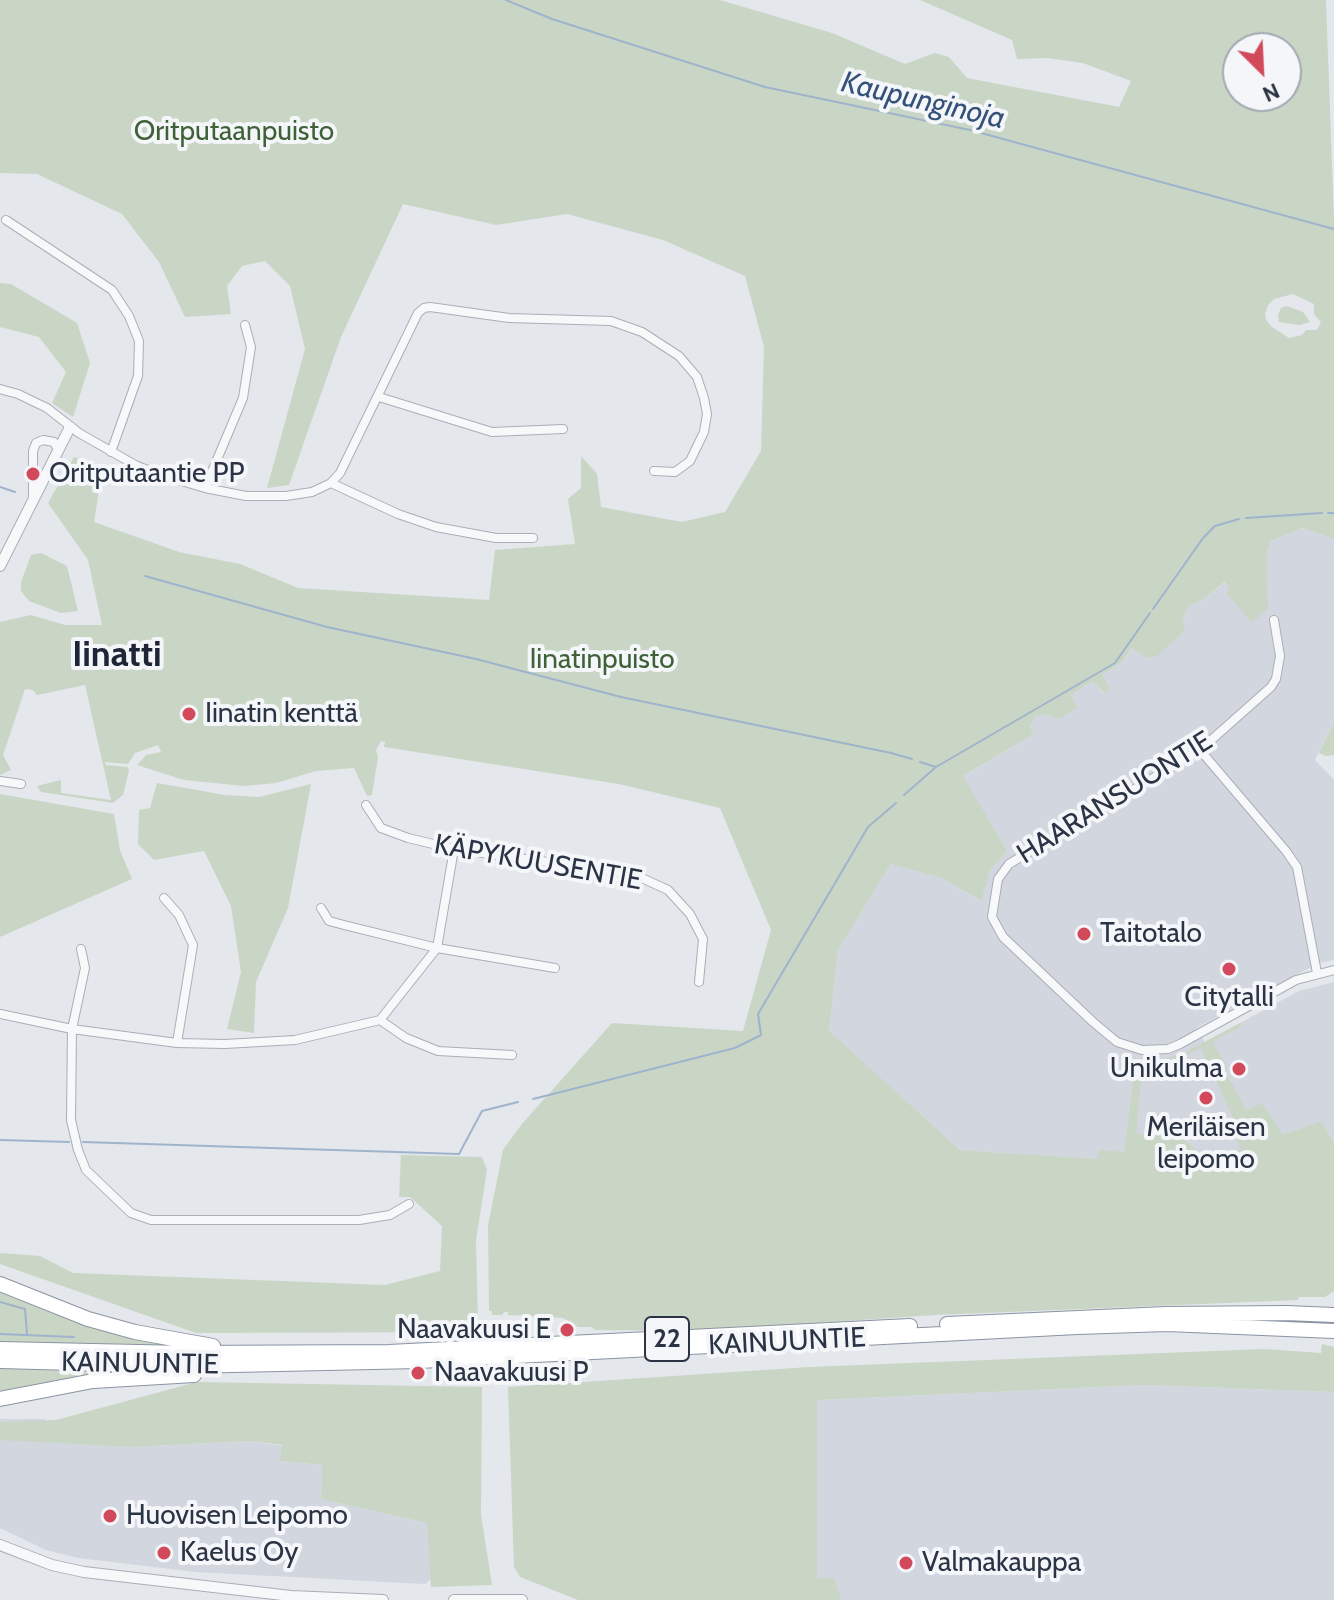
<!DOCTYPE html>
<html>
<head>
<meta charset="utf-8">
<style>
	body { margin:0 }
	#map { position:relative; width:1334px; height:1600px; overflow:hidden; background:#e4e7ec; font-family:Cabin,sans-serif }
	canvas { display:block }
	.north { position:absolute; left:1222px; top:32px; width:80px; height:80px; box-sizing:border-box; background:#f4f6f9; border:2px solid #a4a8b1; border-radius:50%; rotate:156deg; font-size:22px; font-weight:700; line-height:32px; text-align:center; color:#2b3445 }
	.north::after { content:''; display:block; margin:auto; width:28px; height:36px; background:#d1495b; clip-path:polygon(50% 0,100% 100%,50% 72%,0 100%) }
</style>
</head>
<body>
<div id="map">
<canvas width="1334" height="1600"></canvas>
<div class="north">N</div>
</div>
<script>
const g = document.querySelector('canvas').getContext('2d');
g.lineJoin = 'round';
function paint(path, color) { g.fillStyle = color; g.fill(path, 'evenodd'); }
const toPath = rows => new Path2D(rows.map(r => 'M' + r).join(''));
function stroke(path, color, width, dash) { g.strokeStyle = color; g.lineWidth = width; g.lineCap = dash ? 'butt' : 'round'; g.setLineDash(dash || []); g.stroke(path); }
function write(font, color, halo, rows, align = 'center') {
  g.font = font + ' Cabin,sans-serif'; g.lineWidth = 8; g.setLineDash([]); g.textBaseline = 'middle'; g.strokeStyle = halo; g.fillStyle = color; for (const [text, x, y, turn = 0] of rows) {
    g.save(); g.translate(x, y); g.rotate((+turn || 0) * Math.PI / 180); g.textAlign = isNaN(turn) ? turn : align; if (halo) g.strokeText(text, 0, 0); g.fillText(text, 0, 0); g.restore();
  }
}
paint(toPath([
	[1302,528,1334,539,1334,722,1315,760,1334,780,1334,960,1319,963,1196,1028,1205,1042,1299,991,1334,982,1334,1144,1322,1122,1222,1168,960,1150,829,1032,838,950,891,864,943,878,980,901,990,870,1007,851,962,777,1034,734,1030,727,1035,717,1047,714,1057,716,1076,707,1071,695,1093,681,1103,693,1110,689,1103,675,1122,662,1133,648,1182,622,1188,607,1206,597,1227,581,1229,586,1268,608,1267,552,1271,541],
	[1144,1385,1334,1392,1334,1600,841,1600,838,1594,817,1580,817,1400],
	[0,1419,45,1419,45,1442,130,1447,253,1441,282,1446,279,1461,322,1465,321,1499,427,1523,431,1579,425,1584,196,1572,78,1558,46,1550,0,1528]
]), '#d2d6de');
paint(toPath([
	[0,0,720,0,832,33,905,64,935,53,949,57,967,78,1119,107,1131,81,1083,63,1048,58,1017,59,1012,40,920,0,1326,0,1334,221,1334,539,1302,528,1271,541,1267,552,1268,608,1252,623,1227,594,1229,586,1226,581,1206,597,1188,607,1182,622,1185,630,1157,656,1147,658,1132,648,1122,662,1103,675,1110,689,1104,693,1093,681,1071,695,1077,708,1059,719,1047,714,1035,717,1030,727,1034,734,963,776,1007,851,990,870,981,901,942,878,891,864,838,950,829,1031,960,1150,1097,1159,1099,1150,1124,1152,1135,1068,1129,1066,1131,1058,1146,1059,1144,1078,1140,1088,1136,1134,1181,1137,1203,1156,1225,1158,1240,1150,1234,1126,1236,1124,1201,1048,1165,1065,1162,1060,1184,1053,1240,1023,1241,1026,1213,1042,1227,1068,1225,1071,1246,1110,1262,1103,1283,1135,1322,1121,1334,1144,1334,1291,1325,1297,1299,1297,1298,1300,935,1315,700,1331,595,1330,592,1327,578,1327,563,1318,508,1315,508,1312,504,1312,502,1315,492,1315,492,1311,489,1311,488,1225,503,1150,521,1125,612,1023,743,1031,771,930,720,808,619,784,384,747,385,742,381,741,376,750,378,757,372,795,367,796,354,768,316,771,276,783,244,786,184,780,137,765,146,755,161,752,158,745,135,753,128,764,105,762,106,765,127,767,129,770,123,795,113,803,41,792,37,786,61,780,61,793,111,800,85,685,37,695,33,690,25,689,3,755,11,770,0,775,0,622,31,615,65,625,102,625,88,560,48,503,74,457,103,466,94,522,179,552,240,564,298,588,489,600,495,550,575,544,568,499,581,488,581,456,597,474,601,507,682,522,725,512,761,451,764,347,745,276,663,240,567,214,496,225,403,204,341,337,289,485,267,488,305,349,290,286,265,261,242,266,227,286,231,314,185,317,159,262,122,214,37,174,0,173],
	[1238,48,1286,48,1286,96,1238,96],
	[1293,294,1314,304,1314,314,1321,322,1317,330,1306,330,1302,335,1289,338,1272,327,1266,320,1265,314,1268,305,1274,299],
	[0,283,11,284,77,323,90,363,73,417,52,403,66,372,39,337,0,327],
	[1287,306,1303,312,1310,322,1299,325,1279,322,1278,315,1281,308],
	[41,553,67,566,78,611,61,613,29,601,21,591,21,582,31,555],
	[1334,722,1334,755,1326,756,1319,753],
	[157,783,225,795,259,797,311,784,288,908,256,982,254,1033,227,1029,241,972,231,906,204,851,154,860,138,844,139,810,150,808],
	[0,794,114,814,120,850,132,879,0,937],
	[401,1155,482,1157,487,1170,476,1240,478,1323,472,1332,196,1333,0,1264,0,1253,40,1256,73,1273,385,1285,440,1271,442,1226,410,1197,399,1197],
	[0,1286,187,1347,0,1343],
	[1322,1344,1334,1347,1334,1392,1144,1385,817,1400,817,1579,834,1578,841,1600,578,1600,520,1577,514,1567,508,1387,809,1367,1265,1349,1321,1353],
	[0,1367,147,1372,0,1395],
	[197,1382,482,1387,481,1515,492,1585,431,1587,427,1523,321,1499,322,1465,279,1461,282,1445,253,1441,130,1447,0,1440,0,1422,56,1420]
]), '#c9d6c5');
stroke(toPath([
	[506,0,552,19,765,87,970,130,1334,229],
	[0,487,15,492],
	[1328,513,1334,513],
	[1246,518,1322,513],
	[145,576,327,627,476,659,621,697,891,753,912,759],
	[1153,609,1203,538,1215,526,1239,519],
	[920,762,936,767,1115,663,1150,613],
	[904,795,936,767],
	[533,1099,735,1048,761,1035,758,1014,868,827,896,803],
	[0,1140,69,1142],
	[83,1142,459,1154,482,1111,518,1102],
	[0,1302,25,1309,27,1334],
	[0,1334,74,1337]
]), '#9fb4cc', 2);
const minor = toPath([
	[6,220,112,290,129,316,139,341,138,376,111,452],
	[0,389,18,394,47,408,79,433,137,466,161,475,205,488,246,496,286,496,312,492,331,483,340,473,418,313,424,308,430,307,509,318,611,321,642,332,679,356,697,377,704,398,707,414,704,432,690,461,675,472,654,471],
	[379,397,492,432,563,429],
	[331,483,398,514,436,527,496,538,533,538],
	[205,488,243,398,251,347,245,325],
	[33,498,33,451,36,443,43,440,54,442,58,450],
	[1274,620,1280,656,1276,679,1271,687,1200,750,1009,864,998,879,992,917,1003,937,1093,1022,1117,1042,1142,1050,1168,1049,1180,1044,1296,980,1334,970],
	[1200,750,1286,851,1297,867,1317,973],
	[0,781,21,784],
	[366,805,381,828,408,838,454,849,619,872,644,879,668,890,690,914,703,939,699,982],
	[164,898,179,915,193,945,177,1043],
	[321,908,329,921,344,925,437,948,555,968],
	[81,949,85,968,72,1029,71,1120,78,1150,86,1170,131,1213,151,1220,359,1220,390,1215,409,1204],
	[0,1014,72,1029,177,1043,225,1044,295,1040,380,1020,437,948,454,849],
	[380,1020,406,1038,438,1051,512,1055]
]);
const tertiary = toPath([
	[0,566,70,427],
	[0,1545,52,1565,84,1572,291,1596,383,1600],
	[454,1600,522,1600]
]);
const trunk = toPath([
	[0,1284,88,1319,135,1332,213,1346],
	[947,1324,1166,1314,1286,1313,1334,1315],
	[0,1349,184,1353,389,1352,910,1326],
	[0,1361,187,1366,419,1361,1077,1327,1167,1324,1334,1331],
	[0,1399,93,1381,194,1375]
]);
stroke(minor, '#a9aeb7', 10);
stroke(tertiary, '#a9aeb7', 12);
stroke(trunk, '#8b94a3', 16);
stroke(minor, '#f7f8fa', 8);
stroke(tertiary, '#f7f8fa', 10);
stroke(trunk, '#fff', 14);
for (const [x, y, r, color] of [
	[33,474,8,"#d1495b"],
	[189,714,8,"#d1495b"],
	[1084,934,8,"#d1495b"],
	[1229,969,8,"#d1495b"],
	[1239,1069,8,"#d1495b"],
	[1206,1098,8,"#d1495b"],
	[567,1330,8,"#d1495b"],
	[418,1373,8,"#d1495b"],
	[110,1516,8,"#d1495b"],
	[164,1553,8,"#d1495b"],
	[906,1563,8,"#d1495b"]
]) { const dot = new Path2D(); dot.arc(x, y, r, 0, 2 * Math.PI); g.fillStyle = color; g.fill(dot); stroke(dot, '#f4f6f9', 3); }
for (const [x, y, w] of [
	[667,1339,44]
]) { const box = new Path2D(); box.roundRect(x - w / 2, y - 22, w, 44, 6); g.fillStyle = '#f4f6f9'; g.fill(box); stroke(box, '#2b3445', 2); }
write('bold 26px', '#2b3445', null, [
	["22",667,1339]
]);
write('28px', '#3f6138', '#f4f6f9', [
	["Oritputaanpuisto",234,132],
	["Iinatinpuisto",602,660]
]);
write('28px', '#2b3445', '#f4f6f9', [
	["Oritputaantie PP",49,474],
	["Iinatin kenttä",205,714],
	["Taitotalo",1100,934],
	["Citytalli",1229,998,"center"],
	["Unikulma",1223,1069,"right"],
	["Meriläisen",1206,1128,"center"],
	["leipomo",1206,1160,"center"],
	["Naavakuusi E",551,1330,"right"],
	["Naavakuusi P",434,1373],
	["Huovisen Leipomo",126,1516],
	["Kaelus Oy",180,1553],
	["Valmakauppa",922,1563]
], 'left');
write('28px', '#2b3445', '#f4f6f9', [
	["HAARANSUONTIE",1115,798,-32],
	["KÄPYKUUSENTIE",538,863,10],
	["KAINUUNTIE",787,1342,-3],
	["KAINUUNTIE",140,1364,1]
]);
write('italic 30px', '#34527a', '#f4f6f9', [
	["Kaupunginoja",923,101,13]
]);
write('bold 36px', '#1d2536', '#f4f6f9', [
	["Iinatti",117,655]
]);
</script>
</body>
</html>
